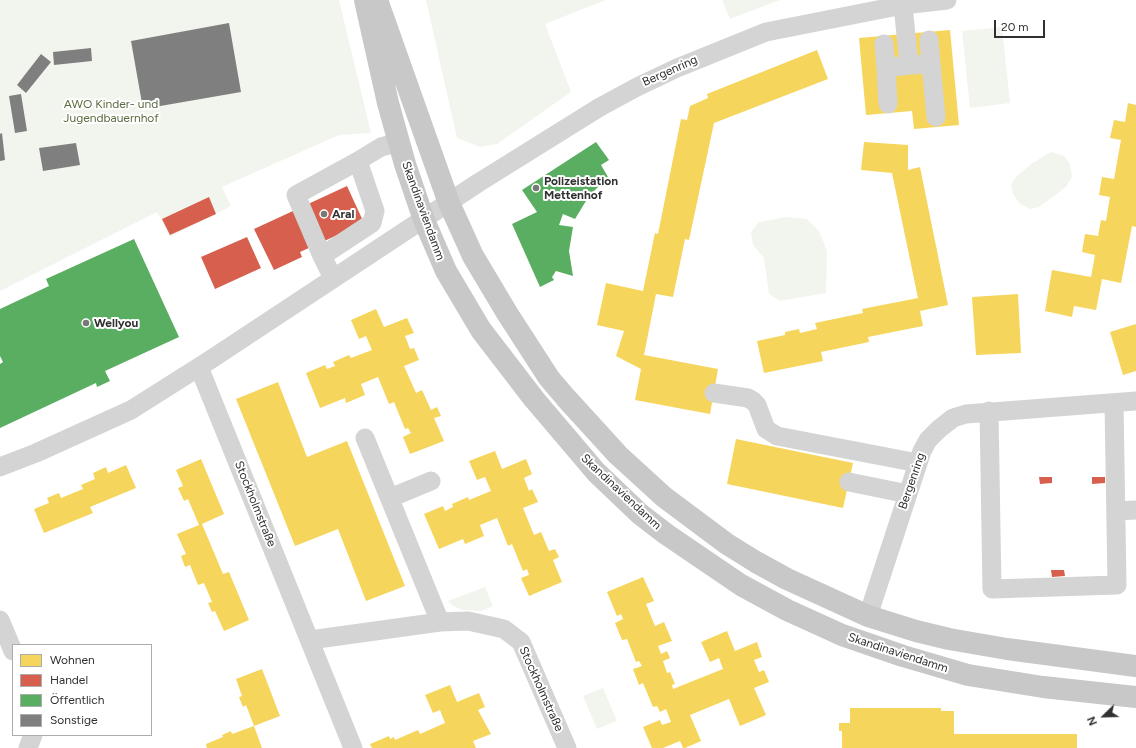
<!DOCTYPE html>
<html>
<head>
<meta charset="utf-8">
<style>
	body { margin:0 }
	#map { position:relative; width:1136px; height:748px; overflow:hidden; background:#fff; font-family:Figtree,sans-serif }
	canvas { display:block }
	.legend { position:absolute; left:12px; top:644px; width:140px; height:92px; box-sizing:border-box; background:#fff; border:1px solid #acacac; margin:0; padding:5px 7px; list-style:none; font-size:12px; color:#303030 }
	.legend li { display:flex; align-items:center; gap:8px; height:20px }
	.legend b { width:20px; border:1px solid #acacac }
	.north { position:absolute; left:1084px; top:696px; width:40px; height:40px; -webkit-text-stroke:3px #fff; paint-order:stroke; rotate:247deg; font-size:11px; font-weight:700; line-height:16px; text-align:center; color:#303030 }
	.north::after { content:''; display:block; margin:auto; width:14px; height:18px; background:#303030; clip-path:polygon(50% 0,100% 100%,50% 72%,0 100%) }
	.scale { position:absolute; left:994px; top:20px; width:51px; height:18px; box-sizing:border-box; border:2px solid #303030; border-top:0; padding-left:5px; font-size:12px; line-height:14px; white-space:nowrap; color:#303030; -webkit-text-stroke:3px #fff; paint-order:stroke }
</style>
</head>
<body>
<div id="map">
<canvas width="1136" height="748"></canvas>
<ul class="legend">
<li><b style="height:11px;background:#f6d55c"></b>Wohnen</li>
<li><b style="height:11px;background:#d6604d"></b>Handel</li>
<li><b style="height:11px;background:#5aae61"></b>Öffentlich</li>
<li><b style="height:11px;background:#7f7f7f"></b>Sonstige</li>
</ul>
<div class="north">N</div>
<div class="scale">20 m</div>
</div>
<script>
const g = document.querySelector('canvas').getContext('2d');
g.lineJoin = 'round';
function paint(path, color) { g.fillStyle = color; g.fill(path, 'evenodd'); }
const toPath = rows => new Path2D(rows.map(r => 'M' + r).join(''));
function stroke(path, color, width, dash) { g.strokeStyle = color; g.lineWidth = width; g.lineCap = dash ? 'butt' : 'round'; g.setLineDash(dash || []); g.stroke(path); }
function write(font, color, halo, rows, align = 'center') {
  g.font = font + ' Figtree,sans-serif'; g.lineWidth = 4; g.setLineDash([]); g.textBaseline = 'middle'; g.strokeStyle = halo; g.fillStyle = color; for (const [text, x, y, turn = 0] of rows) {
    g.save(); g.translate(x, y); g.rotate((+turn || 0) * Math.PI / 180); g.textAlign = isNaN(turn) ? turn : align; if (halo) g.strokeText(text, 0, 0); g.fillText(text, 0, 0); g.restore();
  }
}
paint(toPath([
	[0,0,339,0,371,133,339,135,222,187,231,206,170,237,157,212,0,291],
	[426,0,606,0,545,24,571,92,497,144,480,147,457,138],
	[722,0,780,0,730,19],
	[1002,27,1010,103,970,108,962,31],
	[1051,152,1064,156,1070,164,1072,177,1066,187,1039,207,1030,209,1019,203,1013,194,1011,184,1016,177,1031,164],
	[787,217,807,219,819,231,827,251,826,293,780,301,769,294,764,258,753,245,751,232,759,222],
	[485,587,493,606,482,611,463,610,453,606,448,601],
	[603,688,617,721,597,729,583,696]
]), '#f2f5ed');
paint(toPath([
	[950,30,959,125,914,129,912,111,866,115,859,38],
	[817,50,828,79,714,123,689,240,685,239,673,297,656,294,644,355,718,369,710,414,635,400,641,369,616,356,624,331,597,325,606,283,643,291,655,233,658,234,681,119,687,120,690,106,708,98,707,94],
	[1128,103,1136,105,1136,227,1132,226,1121,283,1102,279,1096,310,1074,306,1072,317,1045,311,1052,270,1091,277,1095,255,1082,252,1085,234,1098,236,1101,220,1106,221,1110,197,1099,195,1102,177,1114,179,1121,140,1110,138,1114,120,1125,122],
	[864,142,908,145,908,170,920,167,948,305,920,311,923,326,868,337,869,342,821,352,823,361,764,373,757,341,785,335,785,332,799,329,800,333,817,329,815,323,863,313,862,309,918,298,892,173,861,170],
	[1018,294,1021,353,976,355,972,297],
	[376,309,384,327,407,318,414,333,405,336,410,349,414,348,419,360,404,366,416,393,422,390,431,410,437,407,441,416,434,418,444,441,410,454,403,437,411,433,408,428,405,429,394,402,389,404,378,377,361,384,365,395,346,403,345,398,320,408,306,373,325,365,327,369,335,366,333,362,349,355,351,358,372,350,366,336,359,339,351,320],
	[1136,324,1136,371,1123,375,1110,332],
	[278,382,307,457,347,441,405,586,366,601,338,529,295,546,236,399],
	[736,439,853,463,843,508,727,484],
	[495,451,502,469,526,459,532,474,524,478,529,491,532,489,538,502,523,508,534,535,541,532,549,551,555,549,559,557,553,560,562,582,529,596,521,578,529,575,527,569,523,571,512,544,508,546,497,518,480,525,484,536,465,544,463,539,439,549,424,514,443,506,445,511,453,507,452,504,468,497,469,500,491,491,485,477,477,480,469,461],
	[201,459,224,514,202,524,223,574,229,572,249,620,224,631,215,611,212,612,208,603,212,602,204,583,198,585,190,565,185,567,181,556,186,554,177,534,199,525,188,499,184,501,178,488,183,486,176,470],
	[126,465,136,488,90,507,93,513,44,533,34,509,49,503,47,498,59,493,61,498,83,489,81,485,95,479,93,473,106,467,108,473],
	[643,577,654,601,646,604,655,626,664,622,672,641,658,646,661,654,667,651,670,658,663,661,667,673,670,672,675,684,672,685,673,689,723,669,719,658,710,662,701,642,727,631,735,651,757,642,762,657,754,660,759,672,764,670,769,682,754,688,766,715,740,726,729,699,690,715,701,741,685,748,683,748,680,741,663,748,652,748,643,727,660,720,662,725,671,722,666,709,660,712,657,706,653,707,643,683,639,685,633,669,642,666,639,661,636,662,627,639,622,640,615,623,623,619,621,614,617,616,607,592],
	[262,669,280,716,254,726,246,705,243,707,239,697,242,696,236,679],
	[450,685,457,702,479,693,485,707,478,710,491,734,473,741,476,748,372,748,370,744,389,736,390,739,394,737,395,740,418,730,420,734,445,723,440,710,433,713,425,695],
	[850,708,941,708,941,711,954,711,954,734,1077,734,1077,748,842,748,842,731,839,731,839,723,850,723],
	[254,726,262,748,207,748,206,744,223,737,222,735,231,731,232,734]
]), '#f6d55c');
paint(toPath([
	[347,186,364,223,300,252,302,257,274,270,254,229],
	[209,197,216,214,170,235,162,219],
	[247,237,261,268,215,289,201,257],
	[1039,477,1052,477,1052,483,1040,484],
	[1092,477,1105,477,1105,483,1092,484],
	[1051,570,1064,570,1065,576,1052,577]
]), '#d6604d');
paint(toPath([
	[596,142,609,160,601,165,608,177,589,196,575,219,563,214,559,225,573,227,569,251,573,276,556,271,552,277,554,280,540,287,512,224,537,212,522,190],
	[134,239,179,337,105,371,110,381,97,387,96,383,0,428,0,364,3,362,0,356,0,309,49,286,46,279]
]), '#5aae61');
paint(toPath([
	[229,23,241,92,143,109,131,41],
	[91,48,92,61,54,65,53,52],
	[41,54,51,62,26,93,17,85],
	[21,94,27,131,15,133,9,96],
	[2,133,5,160,0,161,0,134],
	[76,143,80,165,43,171,39,148]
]), '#7f7f7f');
stroke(toPath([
	[929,40,931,64],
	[884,44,886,68],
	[909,65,931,64,936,117],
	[888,104,886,68,909,65,903,5],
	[322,256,296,195,358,161],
	[333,278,322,256,372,223,375,211,358,161,381,147,399,142],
	[199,367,353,748],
	[714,393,748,398,753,401,757,405,766,429,777,436,918,463],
	[989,411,992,589,1117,585,1114,403],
	[365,438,440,622],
	[0,467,36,453,131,410,210,360,478,183,600,107,637,87,677,68,766,32,903,5,947,0],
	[849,482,908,494],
	[390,498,431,481],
	[1116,511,1136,510],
	[868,616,922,451,928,440,939,429,953,418,966,414,1136,401],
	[0,620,13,651],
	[310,640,440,622,468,621,504,629,521,642,567,748],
	[28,748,33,735]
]), '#d4d4d4', 19);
stroke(toPath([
	[365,0,388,103,405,164,424,220,446,271,481,330,534,399,596,472,640,514,666,534,741,585,787,610,842,635,903,656,968,675,1043,687,1136,697],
	[377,0,449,203,473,256,507,313,549,378,566,398,618,455,664,497,727,544,756,562,787,579,868,616,916,631,949,639,1007,649,1136,666]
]), '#c8c8c8', 22);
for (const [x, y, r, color] of [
	[536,188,4,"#787878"],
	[324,214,4,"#787878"],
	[86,323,4,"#787878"]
]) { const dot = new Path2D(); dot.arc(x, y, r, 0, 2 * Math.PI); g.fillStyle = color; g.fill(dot); stroke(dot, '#fff', 1.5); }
write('12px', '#303030', '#fff', [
	["Bergenring",670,71,-24],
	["Skandinaviendamm",423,211,70],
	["Bergenring",912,481,-71],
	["Skandinaviendamm",621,492,43],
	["Stockholmstraße",255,504,68],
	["Skandinaviendamm",898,653,18],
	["Stockholmstraße",541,689,66]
]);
write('12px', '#5a6c3d', '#fff', [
	["AWO Kinder- und",111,104],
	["Jugendbauernhof",111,118]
]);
write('bold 12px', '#303030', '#fff', [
	["Polizeistation",544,181],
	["Mettenhof",544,195],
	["Aral",332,214],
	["Wellyou",94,323]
], 'left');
</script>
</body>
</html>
